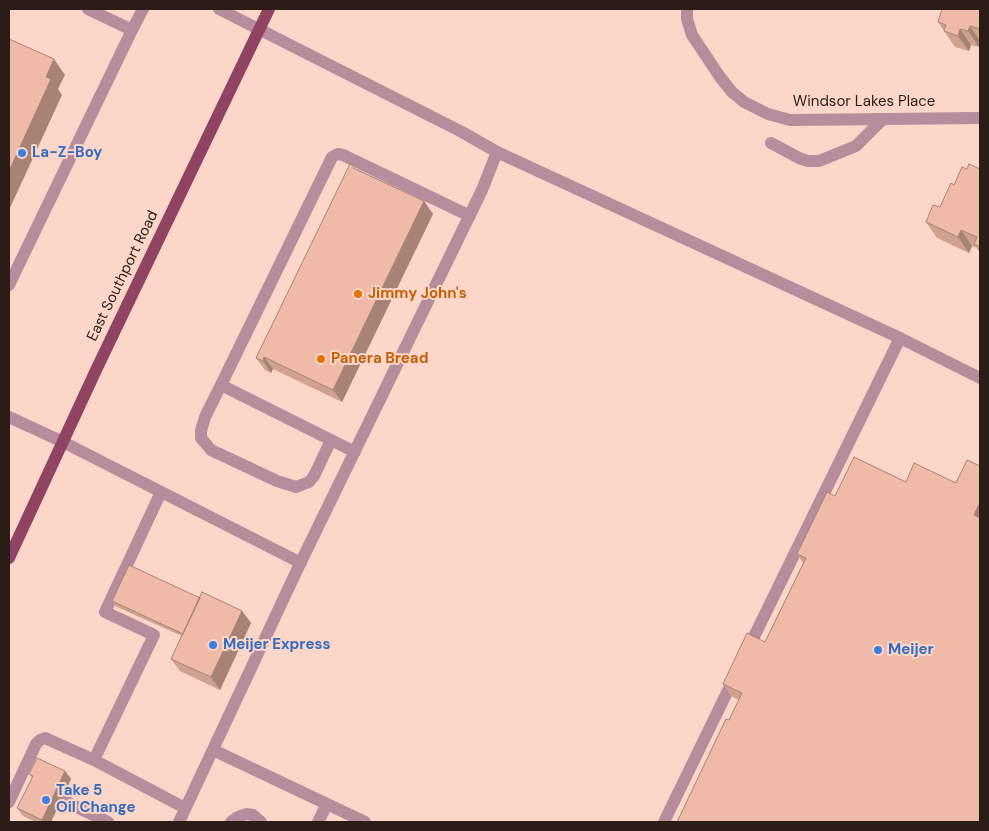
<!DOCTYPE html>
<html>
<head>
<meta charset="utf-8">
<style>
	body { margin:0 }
	#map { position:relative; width:989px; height:831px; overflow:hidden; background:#fbd6c9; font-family:"DM Sans",sans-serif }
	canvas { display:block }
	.frame { position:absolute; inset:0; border:10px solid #2a1d18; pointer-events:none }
</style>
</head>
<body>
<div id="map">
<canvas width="989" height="831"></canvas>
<div class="frame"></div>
</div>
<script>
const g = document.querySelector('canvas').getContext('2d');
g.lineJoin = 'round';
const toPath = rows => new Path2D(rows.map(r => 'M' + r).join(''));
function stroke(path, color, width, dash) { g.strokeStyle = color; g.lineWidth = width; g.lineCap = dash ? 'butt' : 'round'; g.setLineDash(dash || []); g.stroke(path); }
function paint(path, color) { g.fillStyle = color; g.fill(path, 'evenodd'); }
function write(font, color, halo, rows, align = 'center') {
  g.font = font + ' "DM Sans",sans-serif'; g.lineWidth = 4; g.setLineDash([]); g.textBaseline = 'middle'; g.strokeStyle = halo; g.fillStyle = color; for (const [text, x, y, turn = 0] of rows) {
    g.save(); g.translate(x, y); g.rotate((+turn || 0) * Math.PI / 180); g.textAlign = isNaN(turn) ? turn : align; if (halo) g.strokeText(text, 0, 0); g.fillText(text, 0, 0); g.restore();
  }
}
stroke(toPath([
	[219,9,462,132,497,152],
	[687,9,687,19,692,35,720,77,732,92,744,102,768,114,790,120,980,118],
	[132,30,143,9],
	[771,143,799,158,808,161,819,161,856,146,883,119],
	[9,285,132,30,88,9],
	[900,338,980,378],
	[221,385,332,157,338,154,343,155,470,216],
	[9,417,63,442,301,563],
	[331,440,314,476,309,482,296,487,277,481,211,450,201,438,201,431,205,417,221,385,355,452],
	[213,750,365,822],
	[94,760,154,635,105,612,161,492],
	[62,800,108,822],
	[9,802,36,744,40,740,45,738,94,760,185,808],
	[179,822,298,568,482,190,497,152,900,338,747,651],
	[231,822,238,817,246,814,253,815,261,822],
	[318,822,327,804],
	[664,822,735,676]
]), '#b78c9c', 12);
stroke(toPath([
	[9,558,97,368,269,9]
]), '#8f4464', 12);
paint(toPath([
	[941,9,980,9,980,45,979,47,971,45,969,51,955,47,938,22,942,10],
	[356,169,424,201,433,214,342,402,273,369,271,373,265,370,256,358],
	[967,169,980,169,980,253,977,248,972,246,969,253,937,238,926,222,940,207,954,185],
	[980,466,729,720,739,700,731,696,723,684,765,642,803,563,797,554,835,496,906,482,956,483],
	[200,598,242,611,251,623,220,690,180,671,171,659,182,636,115,606,112,601],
	[65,771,71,779,51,822,36,822,23,816,17,808,32,778,29,774]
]), '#cea190');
paint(toPath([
	[970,26,980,41,979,47,968,31],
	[960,29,971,45,969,51,958,36],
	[54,59,65,75,58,89,62,95,9,210,9,171,46,77],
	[424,201,433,214,342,402,333,390],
	[961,230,972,246,969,253,958,237],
	[264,357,273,369,271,373,263,361],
	[980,502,980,524,974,515],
	[242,611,251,623,220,690,211,677],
	[65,771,71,779,51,822,44,822,42,820]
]), '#a78376');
const building = toPath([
	[942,9,980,9,980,29,970,26,968,31,960,29,958,36,944,31,946,25,938,22,942,9],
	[9,39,54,59,46,77,51,79,9,171,9,39],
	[350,164,354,166,353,168,424,201,333,390,264,357,263,361,256,358,350,164],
	[969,164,980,169,980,247,974,244,977,237,961,230,958,237,926,222,933,205,940,207,951,183,954,185,962,167,967,169,969,164],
	[854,457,906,482,914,463,956,483,967,460,980,466,980,502,974,515,980,518,980,822,677,822,726,719,729,720,742,693,723,684,747,633,765,642,806,558,797,554,827,492,835,496,854,457],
	[129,565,200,598,183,634,112,601,129,565],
	[202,592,242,611,211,677,171,659,202,592],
	[37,758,65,771,42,820,17,808,33,776,29,774,37,758]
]);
paint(building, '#efbba8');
stroke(building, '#a78376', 1);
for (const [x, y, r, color] of [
	[22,153,5,"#3f7fe0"],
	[358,294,5,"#e8710a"],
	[321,359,5,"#e8710a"],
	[213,645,5,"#3f7fe0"],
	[878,650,5,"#3f7fe0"],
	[46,800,5,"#3f7fe0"]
]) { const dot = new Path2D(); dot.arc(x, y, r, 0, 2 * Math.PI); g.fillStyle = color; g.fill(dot); stroke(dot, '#fbd6c9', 2); }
write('15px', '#2a1d18', '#fbd6c9', [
	["Windsor Lakes Place",864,102],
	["East Southport Road",123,276,-64]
]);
write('bold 15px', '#366cbe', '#fbd6c9', [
	["La-Z-Boy",32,153],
	["Meijer Express",223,645],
	["Meijer",888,650],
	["Take 5",56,791],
	["Oil Change",56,808]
], 'left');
write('bold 15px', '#c56008', '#fbd6c9', [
	["Jimmy John's",368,294],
	["Panera Bread",331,359]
], 'left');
</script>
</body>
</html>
